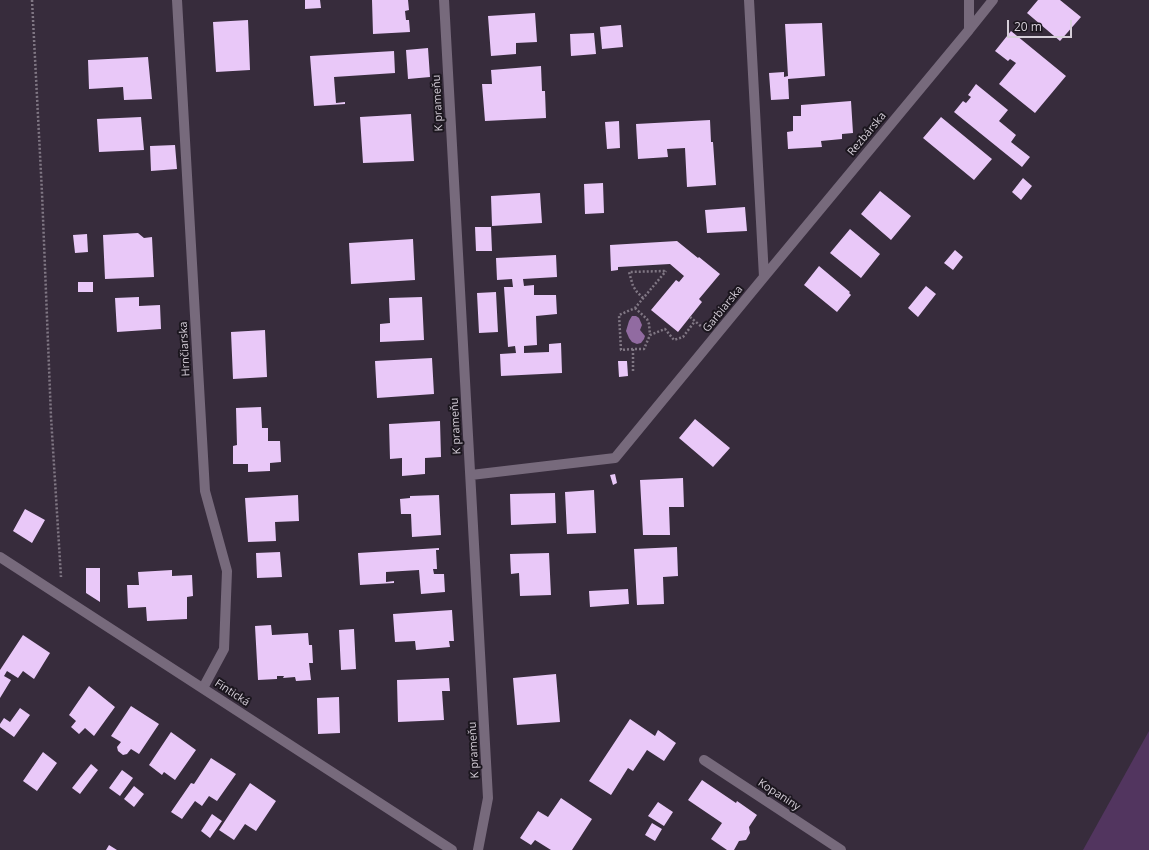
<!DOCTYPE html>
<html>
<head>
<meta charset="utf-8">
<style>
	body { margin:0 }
	#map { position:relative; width:1149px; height:850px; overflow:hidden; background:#372c3c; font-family:"Open Sans",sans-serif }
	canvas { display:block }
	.scale { position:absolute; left:1007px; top:20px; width:65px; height:18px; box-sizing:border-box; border:2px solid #d6cfd9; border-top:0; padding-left:5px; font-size:12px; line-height:14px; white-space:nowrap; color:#d6cfd9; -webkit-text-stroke:3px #1b161e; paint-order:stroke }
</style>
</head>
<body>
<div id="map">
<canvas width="1149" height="850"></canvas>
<div class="scale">20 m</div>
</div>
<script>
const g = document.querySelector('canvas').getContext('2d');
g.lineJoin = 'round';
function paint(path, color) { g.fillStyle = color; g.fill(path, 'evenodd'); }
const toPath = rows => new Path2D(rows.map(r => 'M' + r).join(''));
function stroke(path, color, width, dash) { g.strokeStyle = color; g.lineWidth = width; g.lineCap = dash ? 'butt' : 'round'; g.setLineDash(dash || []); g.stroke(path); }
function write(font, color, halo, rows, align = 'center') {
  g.font = font + ' "Open Sans",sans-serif'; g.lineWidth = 4; g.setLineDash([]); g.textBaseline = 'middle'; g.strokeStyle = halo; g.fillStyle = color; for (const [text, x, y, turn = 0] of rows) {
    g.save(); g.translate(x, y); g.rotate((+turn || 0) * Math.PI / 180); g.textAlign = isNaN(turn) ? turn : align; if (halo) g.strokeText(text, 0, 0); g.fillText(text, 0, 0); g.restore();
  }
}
paint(toPath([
	[1149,731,1149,850,1083,850]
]), '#52355f');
paint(toPath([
	[632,316,636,316,639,318,642,325,640,330,645,336,644,339,641,343,637,344,632,342,629,338,626,331,629,321]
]), '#916ba1');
paint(toPath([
	[305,0,320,0,321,8,305,9],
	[372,0,408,0,409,10,405,11,406,20,409,20,410,32,373,34],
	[1038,0,1060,0,1081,17,1060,41,1027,13],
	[535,13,537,42,516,43,516,54,491,56,488,16],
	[248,20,250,70,216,72,213,22],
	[822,23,825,76,788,79,789,99,771,100,769,73,784,72,784,77,788,76,785,24],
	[621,25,623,47,602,49,600,27],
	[1011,31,1066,76,1035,113,999,84,1016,63,1010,59,1008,61,995,51],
	[594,33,596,54,571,56,570,34],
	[428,48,430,77,408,79,406,50],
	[394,51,395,73,334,77,336,103,345,102,345,104,314,106,310,56],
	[148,57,152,99,124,100,123,87,89,89,88,60],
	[541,66,542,91,545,91,546,118,485,121,482,84,492,84,491,70],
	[976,84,1008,110,999,121,1016,135,1011,142,1030,157,1022,167,954,112,963,101,966,103,971,97,968,95],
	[851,101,853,133,842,134,842,139,821,141,822,147,788,149,787,132,793,131,793,116,801,116,801,105],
	[411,114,414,161,363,163,360,117],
	[141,117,144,150,99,152,97,119],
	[941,117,992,159,974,180,923,138],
	[710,120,711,142,713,142,716,185,687,187,685,148,667,149,668,157,638,159,636,124],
	[619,121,620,148,607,149,605,122],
	[175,145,177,169,151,171,150,146],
	[1023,178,1032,186,1021,200,1012,192],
	[603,183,604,213,585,214,584,184],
	[880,191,911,216,891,240,861,214],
	[540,193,542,223,492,226,491,196],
	[745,207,747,231,707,233,705,210],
	[475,227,491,227,492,251,476,251],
	[850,229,880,254,861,278,830,253],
	[138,233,144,238,152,237,154,277,105,279,103,235],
	[87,234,88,252,75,253,73,235],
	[413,239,415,280,351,284,349,243],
	[677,241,698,258,699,257,720,274,699,299,702,302,678,332,651,310,676,280,679,282,684,276,670,264,618,267,618,270,611,271,610,245],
	[955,250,963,257,953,270,944,263],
	[556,255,557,277,523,279,524,286,534,285,534,295,556,295,557,314,536,316,537,345,524,346,524,353,549,352,549,344,561,343,562,373,501,376,500,354,516,353,515,346,508,347,504,287,513,287,512,279,497,280,496,258],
	[819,266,850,292,849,293,851,295,837,312,804,285],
	[78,282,93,282,93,292,78,292],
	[926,286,936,294,918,317,908,308],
	[496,292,498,332,479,333,477,293],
	[139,297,139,306,160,305,161,329,117,332,115,298],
	[422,297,424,340,380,342,380,324,390,323,389,298],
	[265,330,267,377,233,379,231,332],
	[432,358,434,394,377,398,375,361],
	[618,361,627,361,628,376,619,377],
	[261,407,262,428,268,428,268,441,280,441,281,462,270,463,270,471,248,472,248,464,233,464,233,446,237,445,236,408],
	[695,419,730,448,713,467,679,438],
	[440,421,441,457,425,458,425,474,402,476,402,458,390,459,389,424],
	[615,474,617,483,613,485,610,475],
	[683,478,684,507,669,507,670,535,643,535,640,480],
	[594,490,596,533,567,534,565,492],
	[555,493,556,523,511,525,510,494],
	[298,495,299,521,275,522,276,541,248,542,245,498],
	[439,495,441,535,412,537,411,514,401,514,400,499,410,498,410,496],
	[25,509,45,520,32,543,13,531],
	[677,547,678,576,663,577,664,604,637,605,634,549],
	[439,548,439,550,436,550,437,569,433,569,434,574,444,574,445,592,421,594,419,570,386,572,386,582,394,581,394,583,360,585,358,553],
	[280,552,282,577,257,578,256,553],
	[549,553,551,595,520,596,519,573,511,574,510,554],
	[86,568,100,568,100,602,86,593],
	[172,570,172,576,192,575,193,596,187,597,187,619,147,621,146,607,128,608,127,585,139,585,138,572],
	[628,589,629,604,590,607,589,591],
	[452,610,454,641,449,641,450,647,416,650,415,641,395,642,393,614],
	[271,625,272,635,308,633,309,645,312,645,313,663,309,663,311,680,296,681,295,677,283,678,284,676,277,676,277,679,258,680,255,626],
	[354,629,356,669,341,670,339,630],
	[23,635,50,653,34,679,23,671,18,678,7,671,4,676,11,680,0,698,0,670],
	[556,674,560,722,517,725,513,678],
	[449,678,450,691,442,691,444,720,398,722,397,680],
	[89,686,115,707,94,736,85,728,79,734,71,727,76,721,69,715],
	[339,697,340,733,318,734,317,698],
	[131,706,159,724,139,754,131,749,127,754,123,755,118,751,117,747,121,742,111,736],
	[20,708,30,715,14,737,0,727,0,724,4,718,10,722],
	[630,719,655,736,658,730,676,743,664,761,647,750,633,771,628,768,611,795,589,781],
	[171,732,196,750,175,780,164,772,162,775,149,765],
	[43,752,57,763,37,791,23,781],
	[211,758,236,774,217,801,209,796,202,806,195,801,182,819,171,812,191,783,194,784],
	[91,764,98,770,80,794,72,788],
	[122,770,133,778,120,796,109,788],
	[702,780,736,803,737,801,757,815,749,827,750,833,746,840,739,841,734,850,727,850,711,839,722,823,688,800],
	[250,783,276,801,256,831,245,824,234,840,219,830],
	[134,786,144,794,134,807,124,799],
	[561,798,592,819,572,850,551,850,535,840,531,845,520,838,538,811,548,817],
	[658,802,673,812,664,826,648,816],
	[212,814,222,821,210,838,201,831],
	[652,823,662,829,655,841,645,835],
	[109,845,117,850,106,850]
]), '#e9c8f8');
stroke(toPath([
	[32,0,42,193,51,417,61,577],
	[643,298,637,292,633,286,629,272,665,271],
	[635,308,647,319,649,324,650,335],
	[690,317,702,327],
	[633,349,621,350,619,315,635,308,666,271],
	[633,371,633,349,644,349,650,335,665,329,674,340,683,337,695,321]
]), '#807784', 2.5, [2, 2]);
stroke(toPath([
	[177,0,205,491,227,571,224,649,203,688],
	[444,0,488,798,478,850],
	[969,30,993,0],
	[764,277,969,30,969,0],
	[471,475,615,458,764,277,749,0],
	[704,760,841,850]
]), '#776a7c', 10);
stroke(toPath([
	[0,557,452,850]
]), '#776a7c', 10);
write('11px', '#d6cfd9', '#1b161e', [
	["K prameňu",438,103,-93],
	["Rezbárska",867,134,-50],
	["Garbiarska",723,309,-51],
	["Hrnčiarska",185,349,-93],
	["K prameňu",456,426,-93],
	["Fintická",232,693,33],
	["K prameňu",474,750,-93],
	["Kopaniny",779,795,33]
]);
</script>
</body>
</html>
